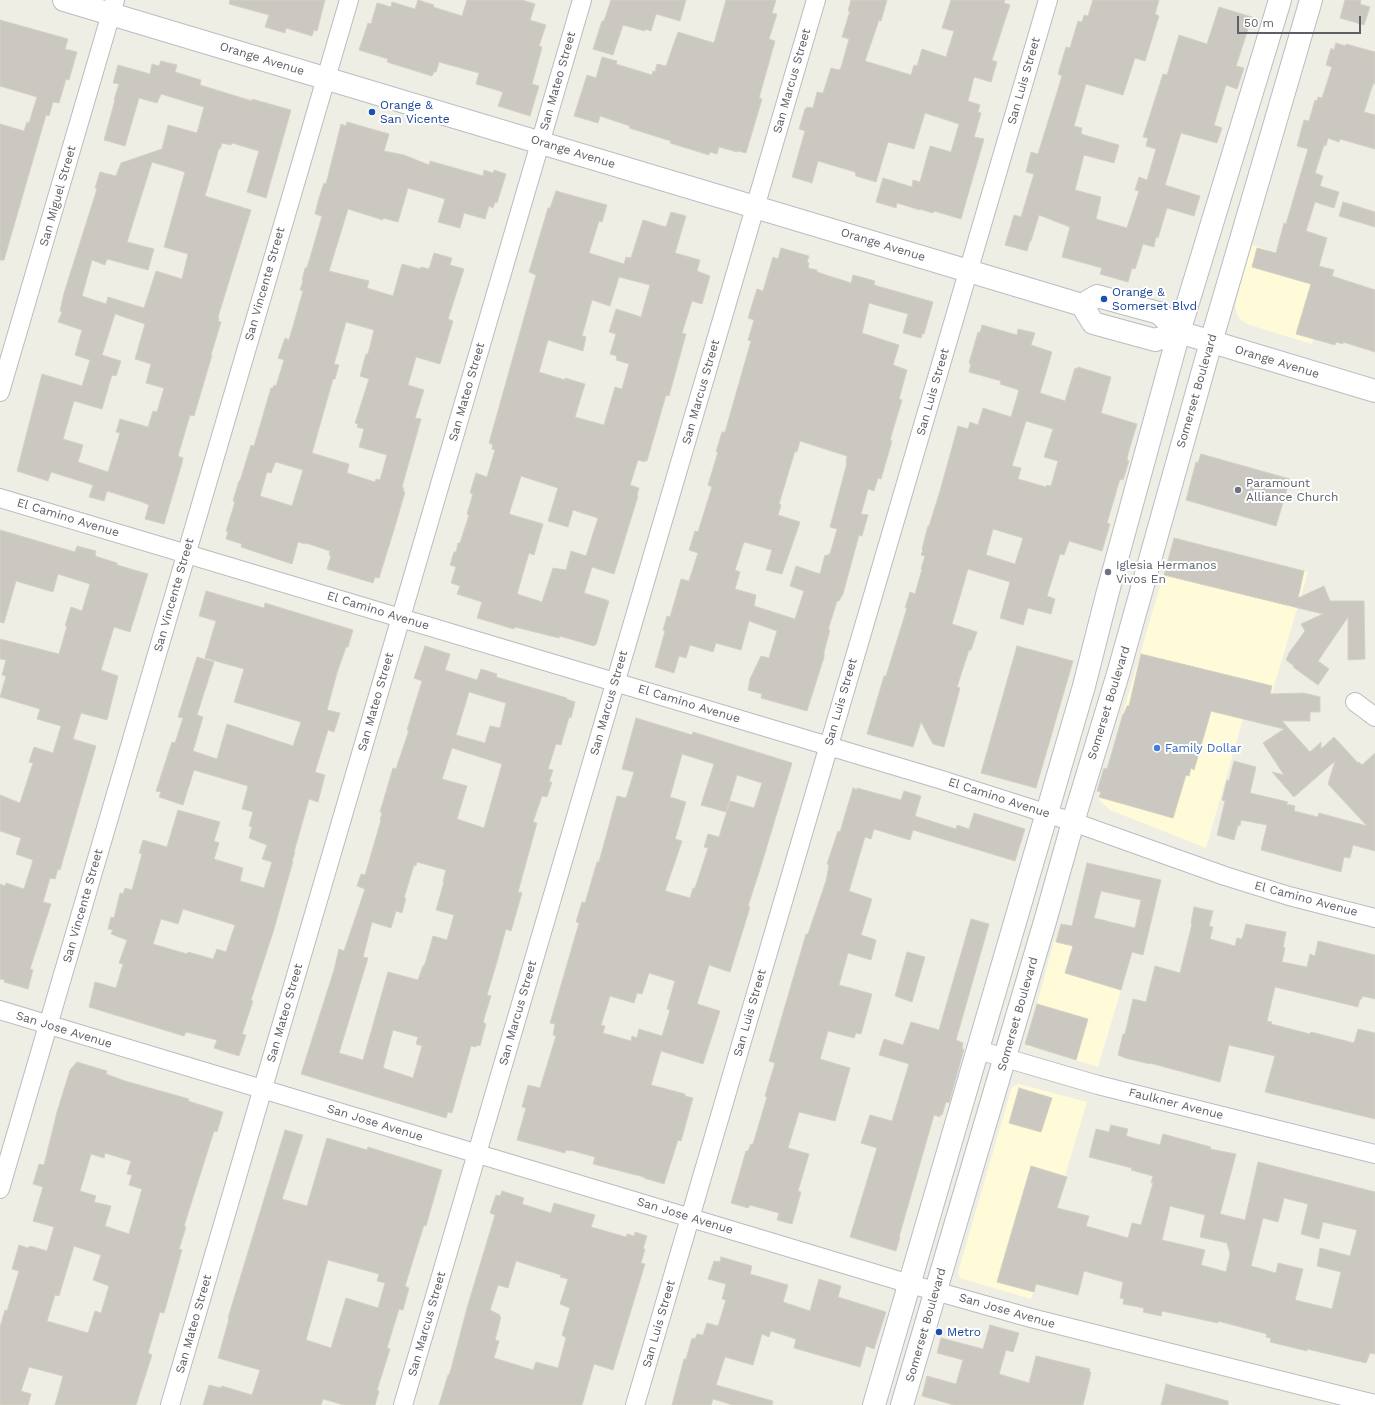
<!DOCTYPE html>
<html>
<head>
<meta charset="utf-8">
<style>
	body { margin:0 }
	#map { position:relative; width:1375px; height:1405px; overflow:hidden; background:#efeee4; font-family:"Work Sans",sans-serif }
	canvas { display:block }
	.scale { position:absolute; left:1237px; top:16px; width:124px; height:18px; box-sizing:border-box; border:2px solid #5c5f65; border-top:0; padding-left:5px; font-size:12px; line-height:14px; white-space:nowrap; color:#5c5f65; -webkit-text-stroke:3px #fff; paint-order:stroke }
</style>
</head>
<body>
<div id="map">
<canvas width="1375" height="1405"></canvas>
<div class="scale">50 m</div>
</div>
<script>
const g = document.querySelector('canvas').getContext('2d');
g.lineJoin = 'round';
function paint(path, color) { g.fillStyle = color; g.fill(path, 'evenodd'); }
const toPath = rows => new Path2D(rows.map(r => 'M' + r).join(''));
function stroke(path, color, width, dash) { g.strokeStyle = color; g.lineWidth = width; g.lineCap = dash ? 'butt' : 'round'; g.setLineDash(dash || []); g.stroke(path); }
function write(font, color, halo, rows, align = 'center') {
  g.font = font + ' "Work Sans",sans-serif'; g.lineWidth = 4; g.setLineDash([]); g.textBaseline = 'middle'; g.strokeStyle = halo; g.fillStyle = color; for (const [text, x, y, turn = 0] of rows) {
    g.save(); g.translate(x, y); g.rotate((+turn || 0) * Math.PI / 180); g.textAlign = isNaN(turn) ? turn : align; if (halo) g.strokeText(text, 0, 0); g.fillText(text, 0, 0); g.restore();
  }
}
paint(toPath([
	[1252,245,1334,270,1312,344,1250,325,1242,321,1237,315,1235,306,1237,297],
	[1174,538,1308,572,1263,723,1243,719,1206,848,1110,810,1100,801,1099,797,1101,792,1097,791,1104,768,1107,768],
	[1054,941,1130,960,1098,1067,1031,1046,1029,1048,1025,1040,1026,1039,1037,1004],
	[1019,1084,1087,1102,1065,1176,1067,1177,1063,1186,1031,1299,960,1278,958,1272,1012,1087]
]), '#fffbd9');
const building = toPath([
	[230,0,325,0,317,31,314,30,312,36,286,28,285,33,265,27,269,15,229,4,230,0],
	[418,0,434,5,433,7,462,16,467,0,522,0,535,4,530,20,546,25,539,46,542,47,540,55,532,84,539,86,530,116,498,106,503,92,476,84,479,73,439,62,436,72,434,72,432,76,387,62,388,59,359,50,368,23,371,24,377,3,391,7,392,2,415,9,418,0],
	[611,0,686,0,680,21,656,14,651,31,645,29,645,31,641,30,623,25,613,55,593,49,602,21,604,21,611,0],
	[726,0,776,0,772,13,777,14,769,39,775,41,759,98,762,99,746,153,738,151,737,152,719,147,717,154,710,152,709,155,670,143,671,141,629,128,630,126,600,116,598,123,574,116,587,75,596,78,602,57,617,61,616,64,652,75,653,71,655,72,657,64,666,66,678,32,714,43,726,0],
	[851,0,887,0,881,21,879,20,865,61,911,75,914,65,917,66,922,49,946,57,954,31,942,28,951,0,1005,0,1004,3,1010,5,992,60,997,62,991,82,974,77,968,101,980,105,978,112,981,113,974,137,984,139,961,219,934,211,933,213,920,209,920,210,897,203,896,208,876,202,883,178,912,187,913,180,920,182,930,146,951,152,959,124,925,113,914,149,888,142,876,182,856,176,855,172,818,161,812,183,792,177,805,131,799,129,805,109,807,107,813,108,817,92,823,93,831,68,839,70,841,68,849,39,842,37,850,11,848,11,851,0],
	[1093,0,1159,0,1155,14,1159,16,1145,61,1135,58,1123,95,1086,84,1074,126,1082,128,1081,134,1119,145,1114,163,1084,155,1075,190,1101,197,1096,219,1127,228,1139,191,1135,190,1139,177,1147,180,1156,149,1146,146,1148,138,1143,137,1163,74,1167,75,1179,35,1207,44,1219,7,1252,17,1236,66,1244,68,1237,89,1226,85,1214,125,1222,128,1217,143,1181,133,1165,185,1200,196,1194,216,1167,208,1158,238,1156,237,1154,247,1143,244,1135,269,1132,268,1128,282,1100,274,1102,268,1062,257,1070,227,1039,215,1031,241,1030,241,1027,251,1005,245,1014,215,1021,217,1034,174,1026,172,1031,152,1038,154,1062,76,1058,74,1066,47,1070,48,1078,21,1082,22,1084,15,1088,16,1093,0],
	[1345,0,1361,0,1360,4,1370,7,1364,25,1340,18,1345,0],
	[0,20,68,39,65,49,77,52,69,80,66,79,59,103,53,102,49,116,46,115,4,260,0,260,0,124,24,131,27,122,29,123,37,97,0,86,0,20],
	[1336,43,1346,46,1346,44,1375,52,1375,84,1373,84,1364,112,1375,115,1375,149,1340,139,1339,142,1328,138,1326,146,1324,145,1315,173,1323,176,1320,186,1339,192,1334,208,1315,202,1306,231,1327,238,1319,266,1334,270,1332,276,1375,290,1375,352,1343,342,1343,344,1336,342,1335,345,1296,334,1311,284,1252,267,1257,248,1276,253,1284,223,1286,224,1308,149,1297,146,1304,120,1309,121,1315,100,1317,101,1318,97,1322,98,1332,67,1326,65,1331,48,1334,50,1336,43],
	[161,61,177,65,175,72,201,80,200,85,252,101,252,99,291,110,266,198,247,192,259,151,232,143,231,145,222,143,220,149,219,148,205,196,251,210,218,317,219,318,218,321,221,322,211,355,212,355,194,416,190,415,178,456,183,458,182,463,164,524,145,519,149,505,142,502,107,491,104,501,89,497,93,485,51,472,48,481,17,471,42,374,82,386,90,360,75,355,82,330,58,322,62,312,60,311,64,293,97,189,95,188,100,172,116,176,121,163,162,149,168,125,197,133,204,107,161,94,157,103,139,98,125,146,104,140,115,100,114,100,119,84,113,83,118,65,150,74,152,64,159,66,161,61],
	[152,162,185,172,164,247,188,254,182,279,156,271,144,308,108,297,106,304,82,296,92,260,105,265,107,259,148,270,154,249,127,242,152,162],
	[115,314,145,324,135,359,151,364,146,383,164,388,157,412,153,411,148,427,120,419,116,432,120,433,108,472,78,462,83,445,63,439,74,401,102,409,112,375,116,376,121,361,102,355,115,314],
	[347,122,389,134,384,151,404,155,429,165,430,161,483,176,484,170,493,173,494,170,506,174,497,203,495,202,493,208,489,206,485,219,464,213,460,228,438,222,445,199,408,188,398,222,383,218,383,220,348,209,329,271,369,281,367,288,393,296,402,264,420,269,421,267,429,269,434,253,452,258,450,265,464,269,448,319,453,321,440,364,416,357,408,385,424,390,415,418,421,419,402,487,404,488,403,491,405,492,393,533,379,578,375,577,373,583,327,569,331,556,329,555,330,551,306,543,306,544,298,542,292,564,241,547,242,544,226,539,228,532,226,531,235,502,233,501,239,481,240,481,251,445,254,446,271,388,273,388,274,385,276,386,284,360,278,358,285,338,289,340,303,291,300,290,303,281,302,280,305,268,307,268,322,216,315,214,319,198,324,183,326,184,341,124,346,126,347,122],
	[346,322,374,330,368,354,366,354,360,376,369,379,355,423,358,424,357,427,364,429,359,447,387,455,380,480,376,479,375,482,347,473,349,464,312,453,333,379,335,379,339,365,334,364,346,322],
	[276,462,303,470,292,506,260,496,267,472,271,473,275,463,276,462],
	[556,191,607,205,602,222,599,221,589,253,624,264,626,257,631,258,643,220,666,227,671,212,686,216,675,253,700,260,697,271,710,276,702,304,692,301,682,333,686,334,675,374,669,396,666,395,647,461,645,460,645,462,638,460,630,485,639,488,637,495,638,496,614,574,592,567,584,593,607,600,607,601,609,601,596,645,595,644,594,646,560,636,559,638,515,627,514,629,477,618,482,602,457,594,460,586,451,583,456,567,450,565,454,552,456,552,458,543,460,543,469,515,467,514,473,494,470,493,476,473,487,477,495,450,492,449,493,445,489,443,536,275,529,272,548,208,550,208,556,191],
	[619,277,650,285,641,317,616,309,609,332,616,334,610,354,617,356,616,360,629,364,622,389,615,387,604,425,575,417,585,384,565,378,565,380,539,372,548,340,583,351,586,337,582,336,592,300,610,306,619,277],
	[521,476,558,488,548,521,568,527,573,510,598,518,586,556,571,551,566,570,553,568,542,602,517,594,529,553,534,555,543,524,509,514,521,476],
	[1343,202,1375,212,1375,227,1339,216,1343,202],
	[781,248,809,256,807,262,809,263,808,268,817,270,817,272,851,283,853,275,875,281,874,285,933,302,924,334,922,334,921,338,903,333,908,314,869,303,862,333,899,345,893,365,907,370,899,399,902,400,890,440,892,441,881,479,878,478,874,491,868,489,861,514,868,515,862,536,859,535,843,594,839,601,837,601,828,630,830,630,824,652,824,657,807,711,761,698,762,694,748,690,750,679,761,656,769,658,777,631,749,621,741,650,716,643,713,652,690,645,686,658,679,656,674,673,655,667,665,631,663,630,667,616,670,617,681,579,689,581,698,553,689,550,695,531,698,532,712,487,708,485,718,452,716,452,722,432,725,432,751,341,748,340,754,320,748,318,757,289,763,291,773,257,778,259,781,248],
	[800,441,847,456,846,463,847,463,830,527,837,529,830,554,828,554,828,556,825,555,820,574,796,566,790,586,804,591,795,619,754,606,756,595,735,589,740,572,735,570,744,542,772,550,766,570,782,574,800,522,778,515,781,505,779,504,795,451,797,452,800,441],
	[982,325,1017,335,1018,329,1035,333,1031,345,1052,352,1040,393,1065,401,1075,368,1077,369,1078,367,1111,377,1101,413,1137,424,1128,454,1127,460,1129,461,1123,480,1120,479,1107,523,1110,524,1102,551,1069,541,1064,555,1060,554,1047,596,1055,599,1051,614,1028,608,1023,625,1000,618,1010,582,968,569,952,624,977,632,971,650,969,650,957,687,960,688,944,747,933,744,921,722,913,747,867,734,884,676,886,676,907,608,905,608,910,592,915,594,922,569,921,569,925,556,921,555,923,550,922,549,928,526,929,526,940,491,958,426,968,429,970,422,978,425,983,408,1011,417,1019,390,1000,384,1001,381,969,372,971,364,969,363,978,332,980,333,982,325],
	[1026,421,1053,429,1044,457,1058,461,1051,486,1047,485,1046,487,1018,479,1021,468,1012,466,1026,421],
	[993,529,1023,538,1015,564,986,555,993,529],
	[1201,454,1290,479,1276,526,1186,500,1196,462,1198,463,1201,454],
	[0,530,75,552,77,546,96,551,95,556,117,563,117,565,148,574,130,632,114,627,101,670,118,676,107,720,81,713,73,739,96,746,60,870,58,869,55,879,50,878,43,902,51,904,30,969,33,970,28,989,4,982,5,980,0,979,0,884,5,886,6,883,24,889,33,860,16,854,21,838,0,831,0,795,20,803,33,763,29,762,34,747,53,753,61,726,37,719,40,709,0,697,6,676,2,675,6,660,0,659,0,639,59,654,67,626,65,626,71,607,82,611,90,584,58,574,53,592,16,581,4,623,0,622,0,530],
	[1174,538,1304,571,1298,598,1324,586,1330,601,1364,601,1365,659,1348,660,1348,617,1318,661,1329,669,1318,685,1293,667,1294,666,1286,660,1289,653,1305,631,1301,624,1323,614,1164,575,1174,538],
	[206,591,264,608,265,603,353,630,348,647,346,647,337,673,327,710,340,713,334,732,328,730,315,772,325,775,318,802,309,799,294,852,295,852,292,861,293,861,274,929,251,1000,253,1001,242,1034,246,1035,239,1056,214,1048,217,1040,186,1032,184,1036,89,1007,95,982,116,988,123,964,119,963,127,940,111,934,113,930,108,929,111,917,114,918,120,893,123,894,125,888,132,890,142,854,139,853,143,840,167,847,178,810,220,822,214,841,219,843,214,859,243,868,240,881,264,888,272,862,262,859,267,845,249,838,252,827,249,826,253,812,242,809,248,786,194,770,183,805,159,797,161,792,156,791,172,742,175,743,183,718,178,717,197,657,214,662,197,715,203,717,193,751,217,759,227,724,293,746,301,722,234,702,244,669,205,658,216,621,199,616,206,591],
	[183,909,235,925,226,952,217,949,213,959,188,952,187,954,153,944,161,919,178,924,183,909],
	[425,646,450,654,445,670,477,680,481,669,497,674,496,677,567,698,566,699,575,702,571,718,569,717,561,745,556,744,548,769,553,770,549,782,552,782,547,797,542,796,533,822,537,823,518,892,522,893,511,931,506,929,496,965,487,995,491,996,483,1022,486,1024,480,1046,477,1045,476,1047,471,1046,452,1113,448,1112,446,1118,301,1074,334,970,339,949,344,951,365,889,357,886,361,874,365,875,381,820,380,820,382,813,380,812,393,768,396,769,409,730,407,730,422,681,414,678,425,646],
	[469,692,506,703,500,728,490,726,485,743,456,735,469,692],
	[452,748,502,764,484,828,457,819,467,786,442,779,452,748],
	[417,862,446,870,443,882,444,882,436,910,454,915,447,940,433,936,425,964,423,966,418,980,388,972,363,1060,339,1053,368,958,363,957,372,922,391,928,396,911,402,913,406,898,404,898,414,865,416,866,417,862],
	[393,1030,418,1037,416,1044,422,1046,413,1078,383,1068,393,1030],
	[1017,646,1073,661,1036,788,981,773,1017,646],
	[1141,654,1272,686,1270,694,1304,693,1320,697,1320,712,1310,712,1310,721,1282,721,1310,752,1321,742,1321,749,1334,737,1358,763,1359,762,1362,765,1375,753,1375,851,1353,845,1350,858,1344,857,1341,872,1261,850,1267,825,1241,820,1240,826,1238,825,1234,840,1217,835,1225,801,1222,800,1227,780,1229,781,1234,761,1256,767,1250,793,1288,802,1286,804,1295,806,1294,811,1318,817,1319,813,1367,826,1328,784,1335,761,1294,797,1272,772,1284,775,1263,743,1284,729,1211,711,1194,770,1191,768,1189,776,1186,775,1173,818,1099,797,1101,792,1097,791,1104,768,1107,769,1123,714,1124,714,1127,706,1129,706,1141,654],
	[636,718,692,735,693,732,792,763,761,866,748,906,750,907,730,972,709,965,697,1004,720,1011,703,1064,661,1051,651,1085,685,1094,685,1096,693,1098,681,1141,678,1140,664,1184,644,1178,644,1177,593,1164,595,1157,570,1150,570,1151,566,1150,565,1153,517,1140,526,1108,522,1107,528,1085,540,1088,556,1036,553,1035,555,1024,550,1023,579,923,576,922,582,902,585,903,597,862,599,862,617,796,626,798,634,772,622,769,636,718],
	[682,754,714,764,701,805,726,812,737,775,762,783,754,808,730,801,719,837,708,834,704,847,708,848,695,888,693,888,690,898,665,891,682,841,675,839,686,802,670,797,682,754],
	[649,973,675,981,667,1009,670,1010,662,1036,639,1029,637,1038,632,1036,631,1041,603,1033,605,1026,601,1025,610,996,634,1003,637,993,642,994,649,973],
	[853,788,857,790,857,788,901,800,904,791,921,796,915,816,956,829,957,825,969,829,974,813,1025,829,1015,861,913,830,910,840,874,829,871,839,865,837,849,891,872,899,861,935,876,940,871,960,848,953,839,985,872,994,861,1034,856,1033,854,1038,828,1031,820,1059,850,1068,835,1121,799,1112,788,1148,809,1154,798,1191,801,1192,792,1224,777,1220,779,1213,750,1205,748,1208,731,1203,746,1151,748,1151,751,1144,753,1144,767,1097,765,1096,775,1063,769,1061,806,934,808,934,826,881,829,865,827,864,838,831,840,832,853,788],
	[1087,863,1161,880,1143,955,1132,952,1121,990,1065,973,1073,946,1056,942,1061,924,1072,926,1087,863],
	[1101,891,1141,900,1135,928,1094,918,1101,891],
	[1194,907,1213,911,1209,926,1213,927,1210,939,1235,946,1237,938,1242,939,1246,924,1286,932,1283,947,1285,948,1282,962,1307,967,1310,954,1315,956,1318,941,1375,955,1375,999,1362,996,1362,999,1360,999,1358,1007,1275,987,1267,1021,1272,1022,1271,1024,1310,1034,1311,1032,1354,1043,1358,1029,1375,1033,1375,1119,1265,1092,1275,1056,1229,1045,1220,1082,1150,1063,1150,1064,1125,1058,1118,1055,1123,1034,1125,1034,1133,999,1146,1002,1155,966,1180,973,1192,924,1191,923,1194,907],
	[971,919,989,924,956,1040,963,1043,962,1049,964,1049,949,1103,946,1102,942,1115,940,1115,940,1117,934,1115,899,1237,900,1237,896,1251,850,1237,877,1148,861,1143,870,1115,892,1121,909,1064,879,1055,884,1039,903,1045,911,1022,939,1030,971,919],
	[907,952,925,957,912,1002,895,996,907,952],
	[1037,1004,1088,1019,1076,1060,1025,1044,1037,1004],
	[77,1062,107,1071,106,1074,125,1081,189,1099,188,1101,223,1112,217,1132,214,1131,184,1226,186,1227,179,1249,182,1250,164,1313,160,1312,148,1353,152,1355,136,1405,55,1405,63,1376,29,1367,21,1391,31,1394,28,1405,0,1405,0,1327,5,1310,7,1311,19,1271,12,1269,19,1245,28,1248,30,1246,47,1251,54,1227,33,1221,43,1187,33,1184,39,1164,44,1165,57,1112,70,1070,77,1062],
	[105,1153,131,1161,127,1174,132,1175,129,1185,142,1189,129,1234,105,1226,111,1206,94,1202,96,1196,80,1191,91,1154,104,1158,105,1153],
	[74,1246,101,1255,93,1280,109,1286,101,1313,95,1311,88,1333,47,1321,55,1295,59,1296,74,1246],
	[1019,1088,1052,1098,1041,1132,1009,1123,1019,1088],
	[1111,1125,1128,1129,1126,1136,1160,1145,1163,1134,1211,1147,1210,1149,1236,1154,1220,1214,1245,1220,1258,1162,1375,1192,1375,1354,1370,1353,1366,1363,1307,1349,1307,1351,1270,1342,1271,1338,1266,1337,1267,1334,1218,1321,1218,1323,1162,1311,1161,1316,1143,1312,1144,1308,1123,1304,1124,1299,1120,1298,1123,1282,1084,1271,1078,1295,1036,1284,1034,1292,997,1282,1031,1166,1067,1177,1057,1208,1089,1216,1086,1226,1128,1238,1132,1223,1141,1225,1153,1183,1151,1183,1153,1176,1131,1170,1132,1168,1089,1157,1096,1129,1109,1132,1111,1125],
	[1284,1198,1308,1204,1301,1234,1319,1239,1323,1222,1357,1230,1350,1256,1320,1248,1317,1266,1341,1272,1332,1309,1295,1300,1303,1269,1278,1263,1276,1273,1251,1266,1263,1218,1278,1222,1284,1198],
	[1170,1206,1205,1215,1200,1237,1227,1243,1230,1254,1226,1272,1201,1265,1205,1250,1162,1240,1170,1206],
	[285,1130,303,1135,282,1199,307,1206,327,1138,367,1150,368,1147,442,1170,426,1226,424,1225,405,1286,409,1288,403,1310,399,1309,387,1348,390,1349,377,1390,379,1391,375,1405,344,1405,323,1399,321,1405,203,1405,209,1385,221,1388,222,1386,252,1395,260,1370,218,1358,229,1319,228,1318,285,1130],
	[328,1260,379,1274,377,1281,385,1283,378,1308,346,1298,331,1348,306,1340,328,1260],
	[502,1191,524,1198,522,1204,551,1213,554,1203,595,1215,591,1227,626,1237,627,1234,634,1236,635,1232,647,1236,643,1249,645,1249,641,1263,645,1264,613,1370,594,1364,582,1405,439,1405,448,1375,449,1375,451,1369,467,1308,495,1215,490,1213,496,1195,500,1196,502,1191],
	[516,1261,561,1275,560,1277,568,1279,560,1304,570,1308,562,1335,566,1338,558,1368,536,1362,533,1370,494,1358,499,1341,495,1340,501,1317,499,1317,500,1315,490,1310,498,1285,508,1288,516,1261],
	[721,1257,752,1266,750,1274,788,1285,783,1302,810,1311,819,1279,841,1286,838,1297,886,1312,874,1349,866,1346,860,1367,794,1348,796,1339,771,1331,769,1337,762,1334,753,1365,725,1357,716,1385,773,1401,772,1405,733,1405,713,1399,711,1405,672,1405,684,1359,686,1359,692,1338,695,1339,697,1334,703,1335,707,1323,718,1326,726,1300,722,1299,726,1284,708,1279,714,1261,720,1262,721,1257],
	[990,1325,1019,1333,1013,1352,1006,1350,999,1374,1029,1383,1036,1356,1090,1369,1089,1372,1091,1372,1083,1405,954,1405,922,1396,927,1376,956,1384,963,1360,937,1353,941,1338,983,1349,990,1325],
	[1166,1384,1228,1401,1228,1405,1161,1405,1166,1384]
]);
paint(building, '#cac8c1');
stroke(building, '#d4d1c2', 1);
const street = toPath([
	[0,392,115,0],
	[0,498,942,780,1073,822,1225,876,1289,896,1375,918],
	[1355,702,1375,717],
	[0,1010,910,1284,1031,1318,1375,1404],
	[978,1050,1098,1085,1375,1154],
	[0,1189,349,0],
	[170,1405,582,0],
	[403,1405,816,0],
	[635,1405,1048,0]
]);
const secondary = toPath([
	[64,0,1082,305,1093,323,1155,340,1179,332],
	[1082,305,1097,296,1159,313,1179,332,1375,391],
	[874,1405,1084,686,1107,595,1179,332,1280,0],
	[902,1405,1046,918,1073,822,1118,674,1211,342,1311,0]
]);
stroke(street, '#b9bbc1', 20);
stroke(secondary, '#b9bcc3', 24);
stroke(street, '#fff', 18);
stroke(secondary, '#fff', 22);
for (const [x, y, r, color] of [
	[372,112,4,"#1a4fb4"],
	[1104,299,4,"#1a4fb4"],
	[1238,490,4,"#6b7280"],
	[1108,572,4,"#6b7280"],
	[1157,748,4,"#3f7fe0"],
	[939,1332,4,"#1a4fb4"]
]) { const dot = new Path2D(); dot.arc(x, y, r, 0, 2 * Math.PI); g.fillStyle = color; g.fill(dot); stroke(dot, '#fff', 1.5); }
write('12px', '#5c5f65', '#fff', [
	["Orange Avenue",262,59,17],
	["San Mateo Street",558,81,-74],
	["San Marcus Street",792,81,-74],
	["San Luis Street",1024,81,-74],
	["Orange Avenue",573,152,17],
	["San Miguel Street",58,196,-74],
	["Orange Avenue",883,245,17],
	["San Vincente Street",265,284,-74],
	["Orange Avenue",1277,362,17],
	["Somerset Boulevard",1197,391,-74],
	["San Mateo Street",467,392,-74],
	["San Marcus Street",701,392,-74],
	["San Luis Street",933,392,-74],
	["El Camino Avenue",68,518,17],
	["San Vincente Street",174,595,-74],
	["El Camino Avenue",378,611,17],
	["San Mateo Street",376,702,-74],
	["San Luis Street",841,702,-74],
	["San Marcus Street",609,703,-74],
	["Somerset Boulevard",1109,703,-73],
	["El Camino Avenue",689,704,17],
	["El Camino Avenue",999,798,18],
	["El Camino Avenue",1306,899,15],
	["San Vincente Street",83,906,-74],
	["San Mateo Street",285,1013,-74],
	["San Marcus Street",518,1013,-74],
	["San Luis Street",750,1013,-74],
	["Somerset Boulevard",1018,1014,-74],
	["San Jose Avenue",64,1030,17],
	["Faulkner Avenue",1176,1104,14],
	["San Jose Avenue",375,1123,17],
	["San Jose Avenue",685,1216,17],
	["San Jose Avenue",1007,1311,16],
	["San Mateo Street",194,1324,-74],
	["San Marcus Street",427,1324,-74],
	["San Luis Street",659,1324,-74],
	["Somerset Boulevard",926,1325,-74]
]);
write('12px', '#164399', '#fff', [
	["Orange &",380,105],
	["San Vicente",380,119],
	["Orange &",1112,292],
	["Somerset Blvd",1112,306],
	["Metro",947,1332]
], 'left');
write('12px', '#5b616d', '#fff', [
	["Paramount",1246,483],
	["Alliance Church",1246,497],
	["Iglesia Hermanos",1116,565],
	["Vivos En",1116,579]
], 'left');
write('12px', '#366cbe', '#fff', [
	["Family Dollar",1165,748]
], 'left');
</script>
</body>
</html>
